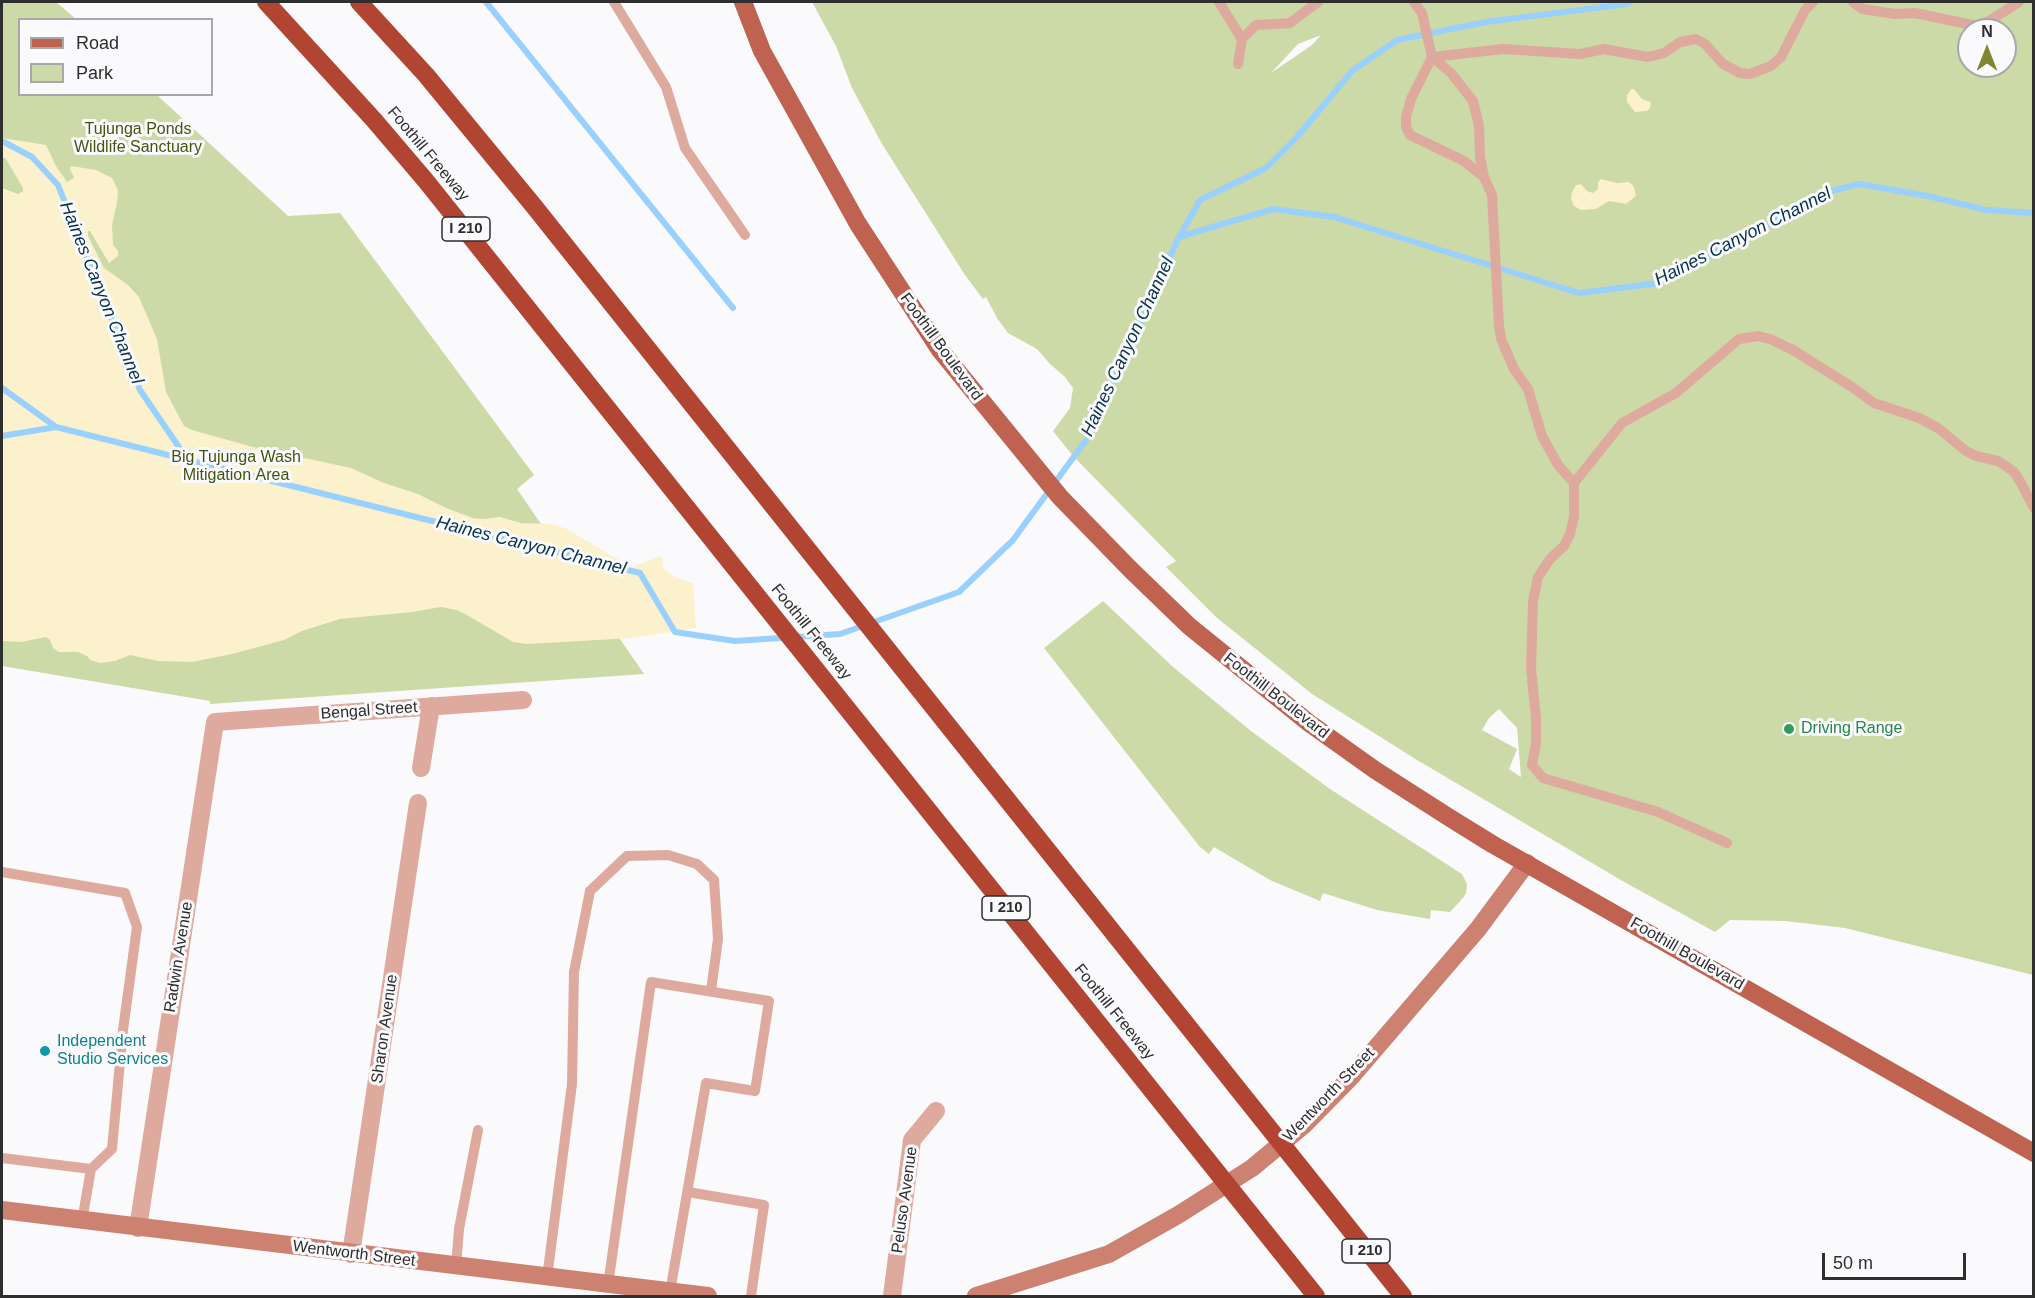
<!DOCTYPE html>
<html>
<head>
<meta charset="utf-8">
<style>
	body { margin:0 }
	#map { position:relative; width:2035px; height:1298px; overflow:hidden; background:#fafafd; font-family:Arial,sans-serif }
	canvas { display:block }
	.frame { position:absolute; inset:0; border:3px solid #2e2e2f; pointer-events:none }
	.legend { position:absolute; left:18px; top:18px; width:195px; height:78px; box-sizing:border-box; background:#fafafd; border:2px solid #a8a8ab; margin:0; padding:8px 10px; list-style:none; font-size:18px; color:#2e2e2f }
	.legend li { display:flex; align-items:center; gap:12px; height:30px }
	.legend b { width:30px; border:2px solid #a8a8ab }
	.north { position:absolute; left:1957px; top:18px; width:60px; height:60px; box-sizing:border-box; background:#fafafd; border:2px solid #a8a8ab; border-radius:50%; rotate:0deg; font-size:16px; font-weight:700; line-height:24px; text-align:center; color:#2e2e2f }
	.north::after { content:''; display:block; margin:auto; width:21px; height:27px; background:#828631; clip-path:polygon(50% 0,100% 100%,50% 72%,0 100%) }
	.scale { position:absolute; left:1822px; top:1253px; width:144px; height:27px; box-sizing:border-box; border:3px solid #2e2e2f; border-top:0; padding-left:8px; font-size:18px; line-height:21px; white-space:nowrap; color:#2e2e2f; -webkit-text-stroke:4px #fafafd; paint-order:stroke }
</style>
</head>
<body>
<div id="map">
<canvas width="2035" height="1298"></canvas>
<div class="frame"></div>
<ul class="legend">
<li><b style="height:8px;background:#bf6250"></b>Road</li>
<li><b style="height:16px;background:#cbdaa7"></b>Park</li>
</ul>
<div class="north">N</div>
<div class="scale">50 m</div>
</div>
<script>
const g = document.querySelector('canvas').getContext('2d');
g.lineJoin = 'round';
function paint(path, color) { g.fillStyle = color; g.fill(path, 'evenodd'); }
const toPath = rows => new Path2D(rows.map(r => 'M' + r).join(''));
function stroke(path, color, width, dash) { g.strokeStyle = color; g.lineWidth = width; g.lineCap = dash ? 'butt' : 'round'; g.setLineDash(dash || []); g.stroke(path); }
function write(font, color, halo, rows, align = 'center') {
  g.font = font + ' Arial,sans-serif'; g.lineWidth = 6; g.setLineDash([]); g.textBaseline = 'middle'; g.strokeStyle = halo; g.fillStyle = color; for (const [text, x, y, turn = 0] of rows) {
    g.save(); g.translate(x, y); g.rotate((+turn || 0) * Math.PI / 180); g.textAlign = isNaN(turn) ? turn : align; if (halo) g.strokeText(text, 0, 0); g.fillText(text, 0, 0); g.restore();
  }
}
paint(toPath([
	[2,2,56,2,76,19,20,20,20,94,157,95,288,216,340,213,534,475,517,489,644,674,210,704,210,701,2,666],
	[812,2,2033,2,2033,975,1845,928,1785,921,1730,920,1715,932,1626,883,1417,760,1312,694,1216,617,1166,567,1176,561,1073,456,1053,431,1070,408,1073,388,1064,376,1050,364,1037,349,1008,333,997,318,986,297,983,299,965,275,882,144,852,88,836,46],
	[1969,30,2005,30,2005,66,1969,66],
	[1321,35,1312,45,1271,73,1298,44],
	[1499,709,1517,728,1521,777,1509,769,1517,749,1482,730,1489,718],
	[1103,601,1173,667,1251,731,1330,789,1462,874,1467,884,1466,893,1463,898,1450,912,1431,910,1430,919,1377,910,1323,893,1320,901,1270,880,1214,847,1209,854,1200,847,1044,648]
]), '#cbdaa7');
paint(toPath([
	[1634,89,1642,99,1651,102,1650,108,1647,111,1635,112,1627,102,1627,95,1631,89],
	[2,138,46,145,56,166,67,182,74,178,70,169,71,166,96,170,112,178,118,190,117,203,112,225,113,245,118,251,118,256,109,263,90,231,88,231,88,236,104,268,128,285,139,297,157,339,166,392,184,426,192,430,253,447,351,468,384,483,418,494,446,508,473,518,483,519,500,517,521,523,550,524,565,528,628,565,634,567,659,556,662,558,664,570,679,579,693,583,696,628,633,638,527,644,513,642,467,615,457,610,441,607,412,612,340,619,302,631,284,640,232,654,192,662,158,661,130,655,115,661,100,663,90,660,87,656,78,652,59,652,53,648,50,640,46,637,21,642,2,641,2,188,18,194,23,191,23,188,6,159,2,157],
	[1601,179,1617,183,1629,182,1634,187,1636,196,1626,204,1609,201,1596,209,1581,210,1574,206,1571,199,1572,192,1576,185,1581,184,1587,191,1593,193,1598,189,1598,182]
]), '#fbf1cc');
stroke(toPath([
	[486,2,733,308],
	[2,141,32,157,58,185,140,390,187,459],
	[1179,237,1273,209,1334,217,1579,293,1659,283,1827,192,1859,184,1928,196,1986,210,2034,213],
	[2,388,56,427,640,573,675,632,735,641,840,634,959,592,1013,540,1089,436,1179,237,1200,200,1266,168,1297,137,1352,71,1397,40,1486,22,1626,4,1631,2],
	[2,436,56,427]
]), '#99d0fd', 6);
stroke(toPath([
	[614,2,666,87,685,148,745,235],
	[1219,2,1242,39,1238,64],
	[1414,2,1422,13,1432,57,1451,73,1473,101,1479,126,1480,157,1484,177,1492,195,1499,326,1501,339,1514,369,1528,389,1542,436,1558,465,1574,483,1574,517,1570,534,1564,546,1550,559,1538,577,1533,601,1531,668,1536,718,1536,744,1532,765,1543,778,1658,812,1727,843],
	[1853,2,1862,9,1895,14,1915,13,1977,26,1989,21,2019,2],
	[1242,39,1256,25,1290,23,1318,2],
	[1484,177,1464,161,1410,135,1406,127,1406,117,1411,99,1432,57,1503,49,1580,54,1604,49,1648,57,1664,53,1680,42,1696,39,1705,44,1723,64,1740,73,1750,74,1771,66,1781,57,1805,10,1813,2],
	[1574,483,1622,423,1676,393,1739,339,1758,336,1770,339,1793,350,1852,387,1874,403,1919,418,1938,428,1966,451,1976,456,1998,461,2006,466,2014,472,2021,483,2034,508],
	[2,872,125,893,137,927,123,1030,112,1149,91,1169,82,1221],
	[2,1158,91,1169],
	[688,1192,764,1205,751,1296],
	[456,1267,459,1229,478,1130],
	[547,1278,572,1084,574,972,590,891,627,856,668,855,697,864,714,880,718,939,711,991],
	[608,1285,651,982,769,1001,755,1091,706,1083,670,1292]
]), '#dfaa9e', 10);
stroke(toPath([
	[421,768,431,706],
	[138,1228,215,722,523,700],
	[351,1254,418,803],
	[892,1296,912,1140,936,1111]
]), '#dfaa9e', 18);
stroke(toPath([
	[2,1210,708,1296],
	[976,1296,1109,1254,1178,1215,1252,1168,1305,1124,1351,1077,1478,929,1527,863]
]), '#cd8171', 18);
stroke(toPath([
	[743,2,762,51,858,224,940,350,1060,497,1130,569,1189,626,1309,723,1375,770,1450,818,1492,844,2034,1153]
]), '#bf6250', 18);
stroke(toPath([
	[266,2,374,120,426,181,1316,1296],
	[359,2,426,75,533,205,1403,1296]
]), '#b14532', 18);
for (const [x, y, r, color] of [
	[1789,729,6,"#2e9e5b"],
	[45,1051,6,"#0f9aa8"]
]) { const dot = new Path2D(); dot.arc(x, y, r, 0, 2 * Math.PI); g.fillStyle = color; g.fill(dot); stroke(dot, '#fafafd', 2); }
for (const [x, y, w] of [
	[466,229,48],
	[1006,908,48],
	[1366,1251,48]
]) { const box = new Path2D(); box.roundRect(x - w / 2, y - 12, w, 24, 4.5); g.fillStyle = '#fafafd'; g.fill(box); stroke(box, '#2e2e2f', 1.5); }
write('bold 15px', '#2e2e2f', null, [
	["I 210",466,229],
	["I 210",1006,908],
	["I 210",1366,1251]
]);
write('16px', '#455511', '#fafafd', [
	["Tujunga Ponds",138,130],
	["Wildlife Sanctuary",138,148],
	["Big Tujunga Wash",236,458],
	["Mitigation Area",236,476]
]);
write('16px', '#2e2e2f', '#fafafd', [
	["Foothill Freeway",428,154,50],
	["Foothill Boulevard",941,347,54],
	["Foothill Freeway",811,632,51],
	["Foothill Boulevard",1276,696,38],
	["Bengal Street",369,711,-4],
	["Foothill Boulevard",1687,954,30],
	["Radwin Avenue",179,957,-81],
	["Foothill Freeway",1114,1012,51],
	["Sharon Avenue",385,1029,-82],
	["Wentworth Street",1329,1095,-46],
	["Peluso Avenue",905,1200,-82],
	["Wentworth Street",354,1254,7]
]);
write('16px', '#27864d', '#fafafd', [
	["Driving Range",1801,729]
], 'left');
write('16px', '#0d838f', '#fafafd', [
	["Independent",57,1042],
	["Studio Services",57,1060]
], 'left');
write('italic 18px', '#06324f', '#fafafd', [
	["Haines Canyon Channel",1743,237,-27],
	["Haines Canyon Channel",101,293,68],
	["Haines Canyon Channel",1128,347,-65],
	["Haines Canyon Channel",531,546,14]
]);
</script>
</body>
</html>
